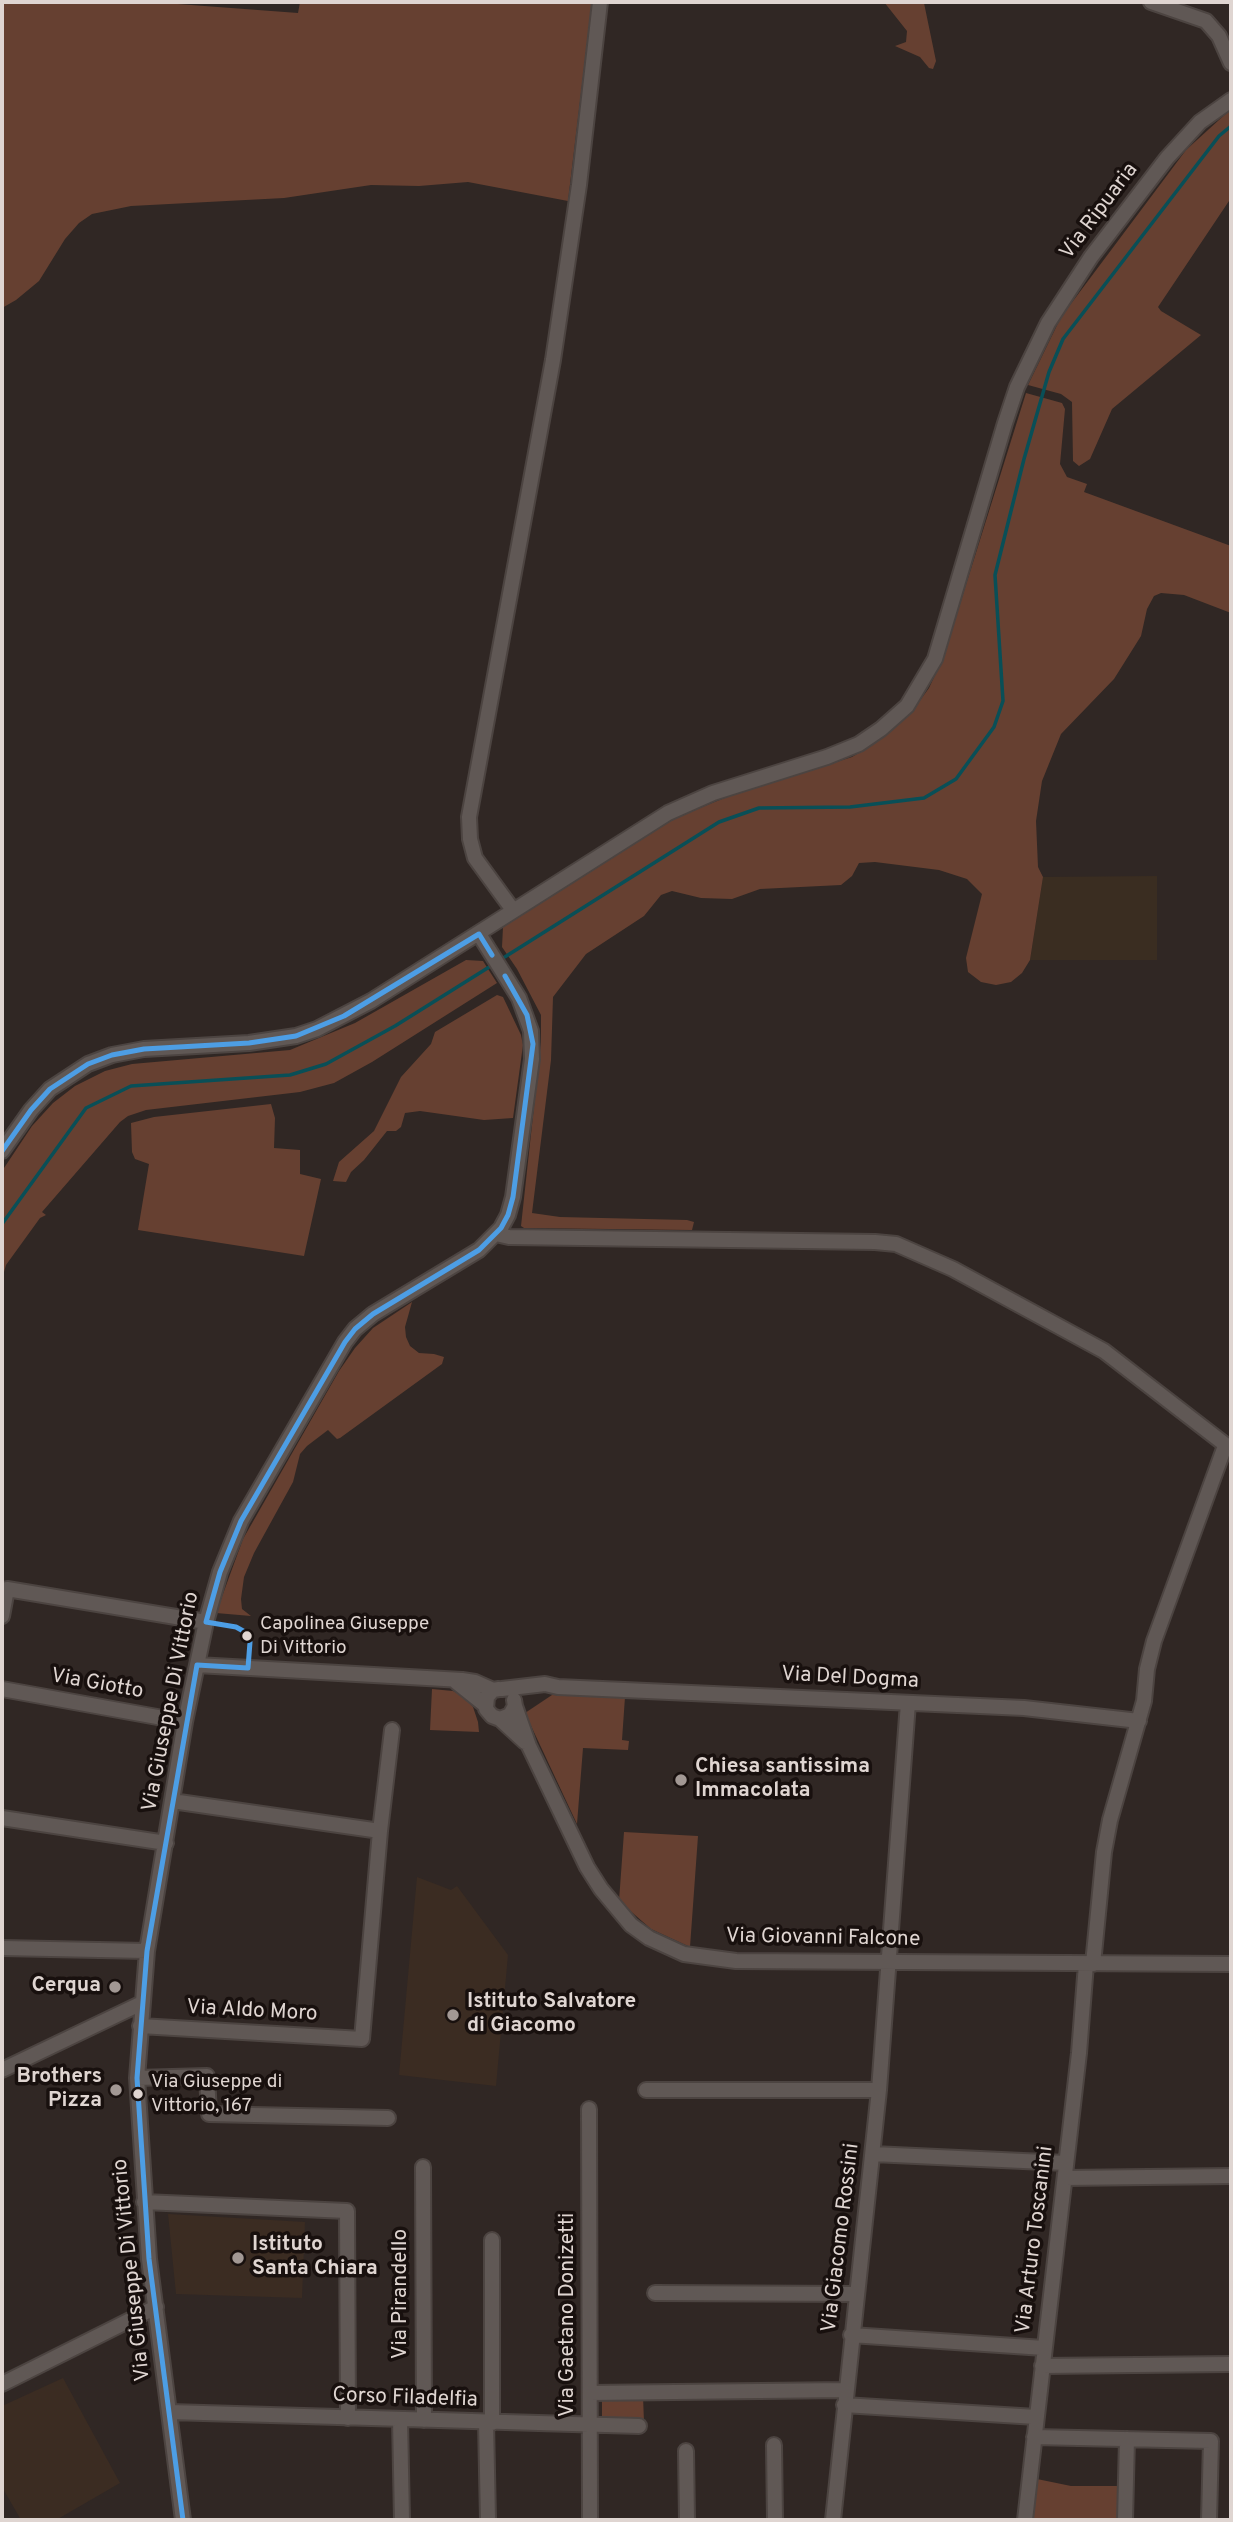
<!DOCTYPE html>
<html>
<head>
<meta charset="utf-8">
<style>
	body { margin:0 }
	#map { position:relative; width:1233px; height:2522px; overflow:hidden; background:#302724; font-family:Overpass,sans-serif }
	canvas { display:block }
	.frame { position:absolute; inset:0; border:4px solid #dfd5d1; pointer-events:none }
</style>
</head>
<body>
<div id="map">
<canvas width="1233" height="2522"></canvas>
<div class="frame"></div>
</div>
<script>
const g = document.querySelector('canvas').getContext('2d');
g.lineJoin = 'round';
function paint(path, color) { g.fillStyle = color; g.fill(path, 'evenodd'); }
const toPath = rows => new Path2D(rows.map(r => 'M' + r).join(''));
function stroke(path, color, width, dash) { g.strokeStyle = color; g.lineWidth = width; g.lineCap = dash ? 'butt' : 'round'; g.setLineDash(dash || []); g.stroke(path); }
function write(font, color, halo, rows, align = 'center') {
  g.font = font + ' Overpass,sans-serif'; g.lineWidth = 7; g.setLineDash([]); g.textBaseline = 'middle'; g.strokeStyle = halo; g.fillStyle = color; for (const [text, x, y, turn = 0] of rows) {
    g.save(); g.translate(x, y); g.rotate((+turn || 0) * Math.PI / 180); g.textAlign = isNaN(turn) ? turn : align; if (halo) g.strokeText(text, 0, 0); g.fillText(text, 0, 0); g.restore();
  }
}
paint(toPath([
	[1157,876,1157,960,1030,960,1043,877]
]), '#3a2d21');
paint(toPath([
	[417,1877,451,1890,457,1886,508,1955,496,2086,399,2075],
	[168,2214,305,2222,302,2298,176,2294],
	[63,2378,120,2483,56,2520,21,2520,2,2487,2,2406]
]), '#3b2c22');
paint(toPath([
	[2,2,151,2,298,13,300,2,592,2,568,201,468,182,419,186,371,185,284,198,131,206,92,214,79,223,65,239,39,281,16,300,2,308],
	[884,2,924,3,936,61,933,69,929,68,920,57,895,46,906,42,907,31],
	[1231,109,1231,198,1158,307,1161,311,1201,335,1112,409,1090,459,1079,466,1073,461,1072,402,1061,394,1028,385,1061,317,1186,150],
	[1026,393,1062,403,1065,409,1060,464,1067,477,1087,484,1084,492,1231,546,1231,613,1184,595,1161,593,1154,596,1147,609,1141,636,1114,679,1061,734,1042,781,1036,821,1038,867,1043,877,1030,960,1022,973,1011,982,996,985,981,982,968,972,966,958,982,894,967,879,939,870,875,862,859,863,852,876,841,885,760,889,732,899,701,898,672,891,661,895,644,916,586,954,553,997,551,1060,532,1213,560,1217,687,1220,694,1222,692,1230,524,1228,521,1226,541,1042,541,1015,517,969,502,947,503,927,672,819,737,793,852,757,876,742,910,714,929,688,943,658],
	[466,960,483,961,497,983,372,1062,334,1083,300,1092,146,1110,128,1116,120,1122,42,1212,46,1215,40,1218,6,1265,2,1279,2,1171,32,1126,53,1103,75,1086,105,1071,132,1064,290,1050,355,1023],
	[497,995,503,997,521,1035,523,1045,513,1118,484,1120,420,1111,405,1113,401,1127,396,1131,387,1131,364,1160,351,1172,346,1182,333,1181,339,1162,374,1131,401,1077,431,1044,435,1032],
	[271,1104,275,1118,274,1148,300,1150,300,1174,321,1179,304,1256,138,1230,149,1164,135,1159,132,1152,131,1123,154,1117],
	[412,1302,405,1327,406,1337,410,1346,419,1353,434,1354,444,1357,442,1364,340,1438,337,1439,328,1430,307,1446,300,1454,293,1482,254,1553,244,1577,241,1599,242,1609,251,1616,216,1613,243,1539,339,1371,355,1348,373,1328],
	[432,1689,453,1691,464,1696,473,1707,478,1722,479,1732,430,1730],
	[552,1695,625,1697,622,1740,629,1741,628,1750,583,1748,577,1824,525,1713],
	[624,1832,698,1836,690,1947,651,1929,619,1901],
	[643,2396,644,2422,602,2419,602,2401,604,2398],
	[1037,2479,1071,2486,1119,2486,1118,2520,1031,2520]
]), '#664031');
stroke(toPath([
	[500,960,719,822,759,808,850,807,924,798,956,779,994,727,1003,701,995,575,1024,459,1049,372,1063,339,1219,136,1231,126],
	[2,1224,86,1108,131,1086,290,1075,326,1064,395,1026,494,964]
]), '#094f57', 3.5);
const minor = toPath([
	[1151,2,1206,21,1219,36,1231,63],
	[510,906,475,858,470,839,469,817,553,360,579,185,600,2],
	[2,1151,31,1110,50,1089,88,1064,112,1055,144,1049,249,1043,296,1036,317,1029,371,1001,668,813,713,793,827,757,859,744,881,729,907,706,935,659,1005,423,1017,387,1048,323,1091,257,1167,158,1200,122,1231,100],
	[496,1234,509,1237,875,1242,896,1244,953,1269,1104,1351,1231,1449],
	[2,1616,7,1589,206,1622],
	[197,1665,462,1680,475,1682,493,1690],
	[455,1681,485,1705],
	[2,1689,185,1722],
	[499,1689,493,1690,487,1697,486,1709,492,1716,500,1719,525,1742],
	[502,1689,545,1684,558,1687,1024,1708,1139,1721],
	[515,1706,529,1746,587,1867,601,1889,631,1925,649,1938,684,1954,736,1961,1231,1964],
	[500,1719,510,1715,515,1706,514,1700],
	[172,1801,380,1831],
	[2,1818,166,1843],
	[2,1948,147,1951],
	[1093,1964,1104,1852,1110,1820,1144,1701,1147,1669,1154,1641,1225,1446],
	[140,2026,362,2039,380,1831,392,1730],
	[2,2070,142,2003],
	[137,2078,207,2076,209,2114,388,2118],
	[646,2090,879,2090],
	[589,2109,590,2520],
	[873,2154,1066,2163],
	[423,2167,424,2420],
	[1065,2178,1231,2176],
	[144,2202,347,2211,348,2418],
	[492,2240,492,2423],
	[655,2293,856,2294],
	[851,2335,1044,2348],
	[1042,2366,1231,2364],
	[2,2384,156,2307],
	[590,2393,845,2390],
	[844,2405,1036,2417],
	[170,2412,639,2426],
	[400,2419,402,2520],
	[486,2422,488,2520],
	[1034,2437,1211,2441,1209,2520],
	[774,2445,775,2520],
	[686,2451,687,2520],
	[183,2520,149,2259,137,2078,147,1951,185,1722,206,1622,220,1572,241,1521,345,1342,355,1329,373,1314,479,1250,501,1228,508,1215,513,1197,532,1059,531,1031,519,998,479,934],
	[833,2520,879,2090,908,1703],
	[1025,2520,1079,2053,1086,1964],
	[1125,2520,1127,2439]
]);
stroke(minor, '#4c4441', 18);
stroke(minor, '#605855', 14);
stroke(toPath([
	[2,1151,31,1110,50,1089,88,1064,112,1055,144,1049,249,1043,296,1036,344,1016,479,934,492,955],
	[183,2520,149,2259,137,2078,147,1951,197,1665,248,1668,250,1642,245,1632,236,1627,206,1622,220,1572,241,1521,345,1342,355,1329,373,1314,479,1250,501,1228,508,1215,513,1197,533,1044,527,1015,505,976]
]), '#4d9ee5', 5);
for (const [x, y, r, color] of [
	[247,1636,6,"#dfd5d1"],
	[681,1780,7,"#a29894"],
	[115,1987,7,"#a29894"],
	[453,2015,7,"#a29894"],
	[116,2090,7,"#a29894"],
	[138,2094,6,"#dfd5d1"],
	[238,2258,7,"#a29894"]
]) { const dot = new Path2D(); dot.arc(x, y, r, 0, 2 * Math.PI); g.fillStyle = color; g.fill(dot); stroke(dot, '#18100e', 2.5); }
write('19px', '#dfd5d1', '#18100e', [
	["Capolinea Giuseppe",260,1625],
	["Di Vittorio",260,1649],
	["Via Giuseppe di",151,2083],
	["Vittorio, 167",151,2107]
], 'left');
write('21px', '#dfd5d1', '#18100e', [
	["Via Ripuaria",1100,212,-53],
	["Via Del Dogma",850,1679,3],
	["Via Giotto",97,1685,10],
	["Via Giuseppe Di Vittorio",172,1702,-79],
	["Via Giovanni Falcone",823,1939,1],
	["Via Aldo Moro",252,2012,3],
	["Via Giacomo Rossini",842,2238,-83],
	["Via Arturo Toscanini",1036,2240,-83],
	["Via Giuseppe Di Vittorio",133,2270,-96],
	["Via Pirandello",402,2294,-90],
	["Via Gaetano Donizetti",569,2315,-90],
	["Corso Filadelfia",405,2399,2]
]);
write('bold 21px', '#dfd5d1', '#18100e', [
	["Chiesa santissima",695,1768],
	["Immacolata",695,1792],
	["Cerqua",101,1987,"right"],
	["Istituto Salvatore",467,2003],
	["di Giacomo",467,2027],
	["Brothers",102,2078,"right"],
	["Pizza",102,2102,"right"],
	["Istituto",252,2246],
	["Santa Chiara",252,2270]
], 'left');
</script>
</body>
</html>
